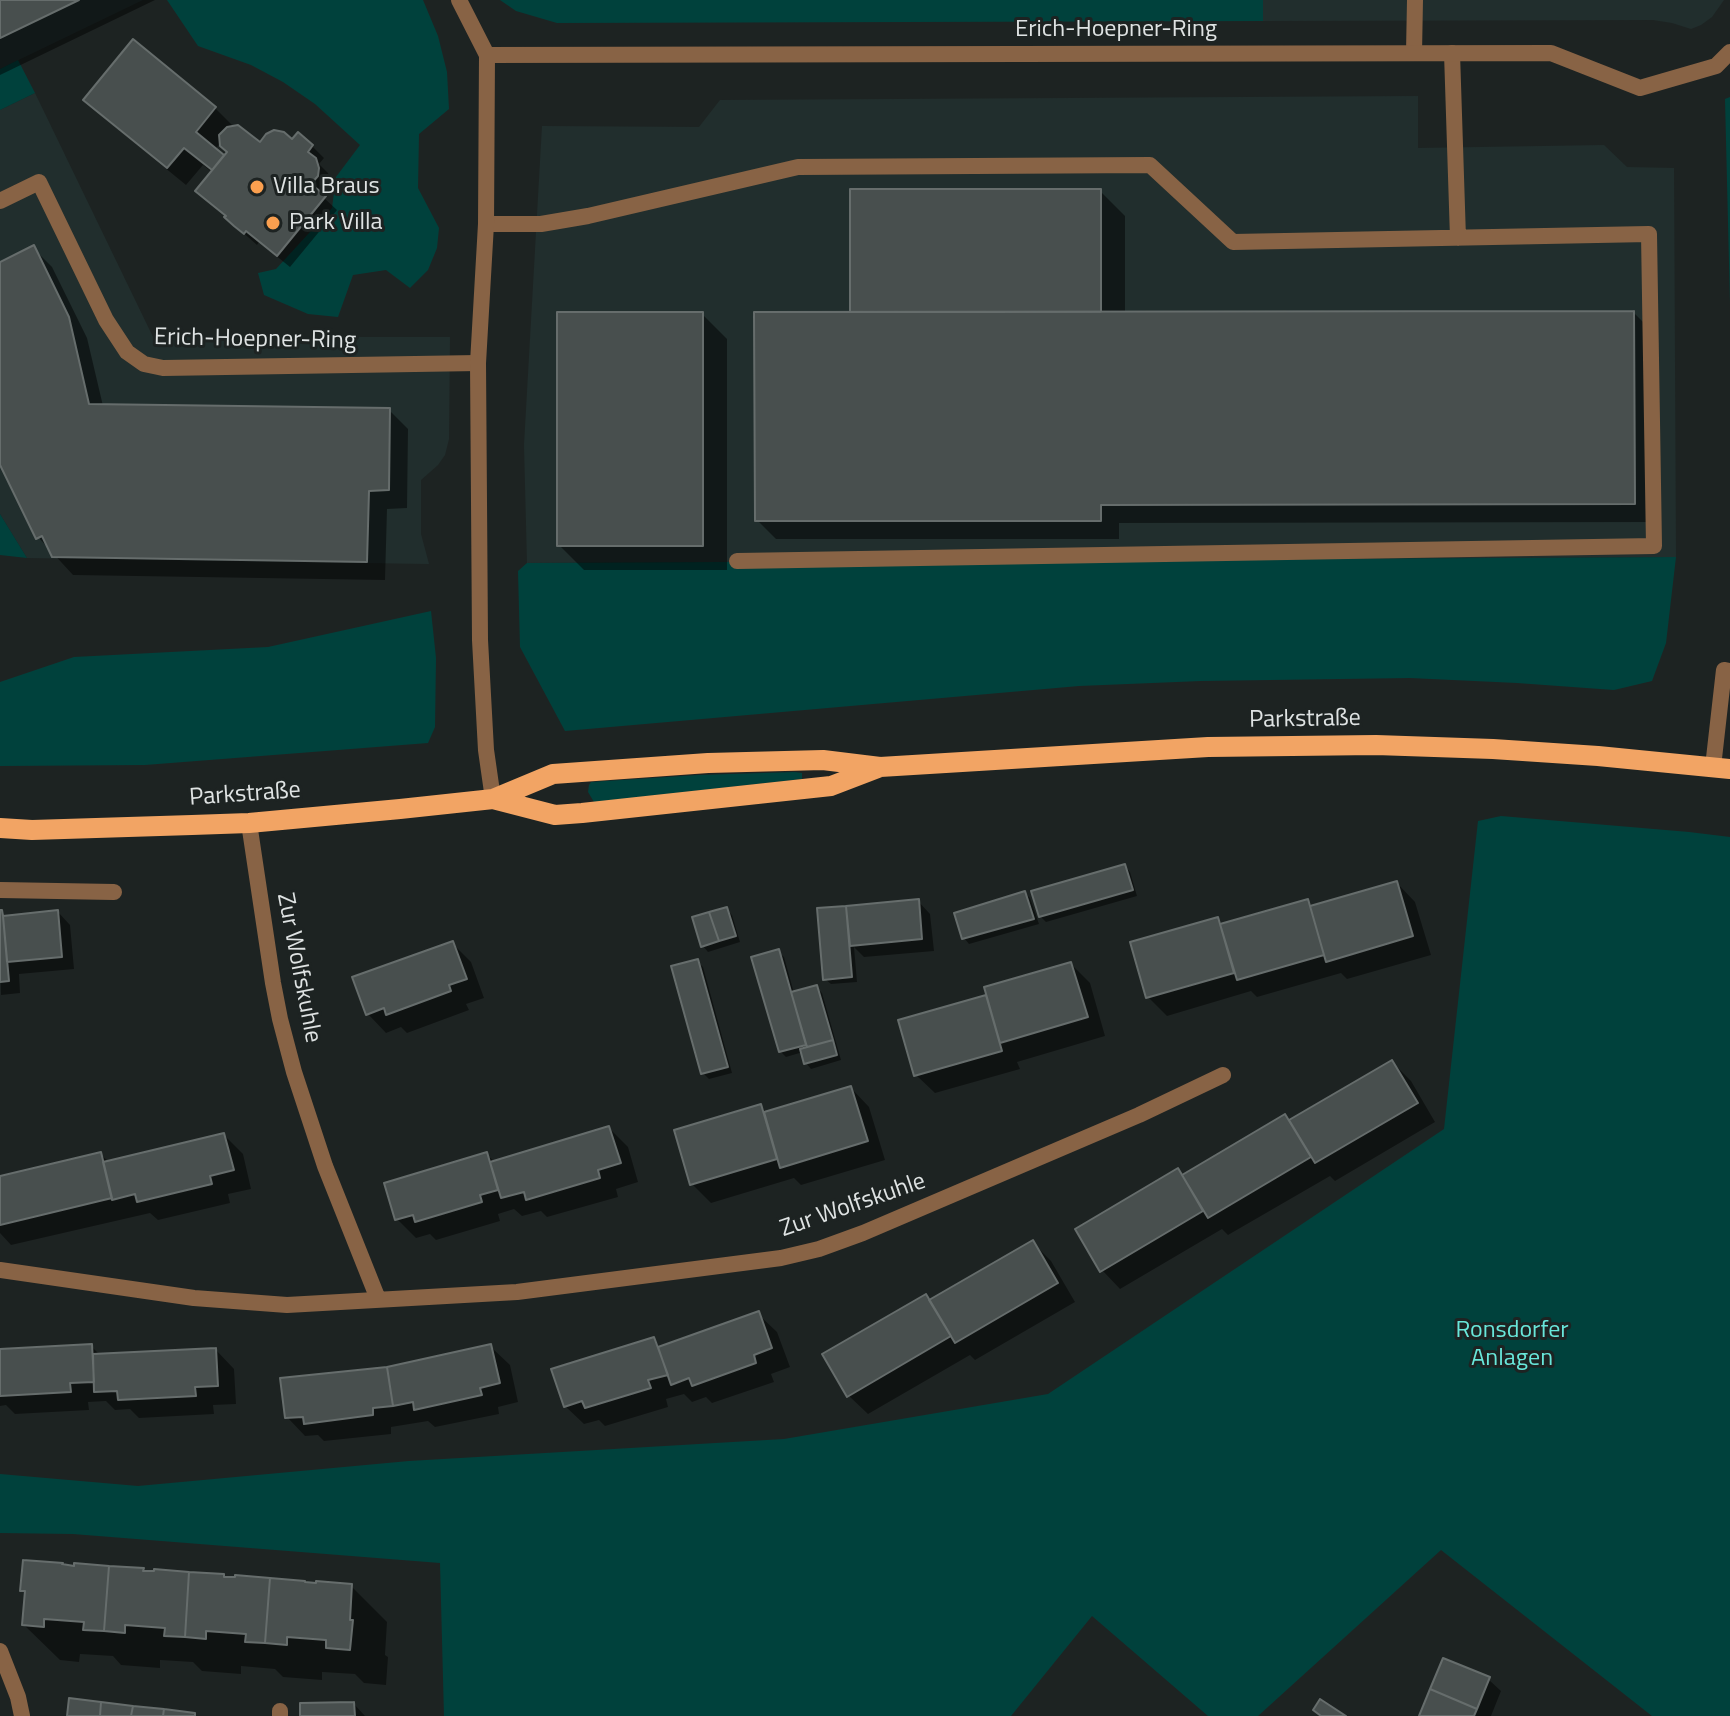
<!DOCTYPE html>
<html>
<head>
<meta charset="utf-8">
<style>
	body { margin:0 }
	canvas { display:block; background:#1d2322 }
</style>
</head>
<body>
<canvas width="1730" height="1716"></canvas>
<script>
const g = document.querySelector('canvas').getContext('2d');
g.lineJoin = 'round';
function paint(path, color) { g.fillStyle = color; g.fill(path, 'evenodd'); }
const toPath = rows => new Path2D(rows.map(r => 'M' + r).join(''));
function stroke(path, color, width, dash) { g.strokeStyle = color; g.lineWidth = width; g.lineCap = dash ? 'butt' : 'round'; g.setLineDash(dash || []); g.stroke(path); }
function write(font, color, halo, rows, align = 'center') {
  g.font = font + ' "Titillium Web",sans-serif'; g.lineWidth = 6; g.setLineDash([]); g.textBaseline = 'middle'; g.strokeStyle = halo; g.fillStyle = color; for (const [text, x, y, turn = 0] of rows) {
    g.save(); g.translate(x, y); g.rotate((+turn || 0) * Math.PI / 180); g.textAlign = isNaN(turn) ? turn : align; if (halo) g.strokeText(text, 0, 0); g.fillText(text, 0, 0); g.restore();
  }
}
paint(toPath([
	[0,0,143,0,0,69],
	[1263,0,1724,0,1712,17,1701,25,1691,29,1672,23,1653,20,1263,21],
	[35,93,153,337,450,337,449,439,445,455,438,465,421,480,421,534,429,564,27,558,0,514,0,110],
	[1418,96,1418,148,1604,145,1627,167,1674,168,1676,557,527,563,524,445,542,126,699,127,720,100]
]), '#212e2d');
paint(toPath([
	[167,0,423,0,438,36,447,72,449,109,419,134,418,188,439,228,437,248,428,270,410,288,386,270,353,275,338,317,308,314,264,295,258,273,276,269,332,208,336,177,360,145,315,104,283,82,251,65,198,46],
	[500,0,1263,0,1263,21,557,23,516,11],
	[18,60,35,93,0,110,0,69],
	[1730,97,1730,304,1725,99],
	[0,514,27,558,0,555],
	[1676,557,1666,643,1652,681,1614,690,1517,683,1410,678,1201,681,1079,686,565,731,520,647,518,571,527,563],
	[431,611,436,658,435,727,428,743,145,765,0,766,0,682,74,657,268,647],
	[795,772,802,773,802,779,594,802,588,792,589,785,591,782,698,775],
	[1501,816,1689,832,1730,837,1730,1716,1652,1716,1441,1550,1258,1716,1208,1716,1092,1616,1011,1716,444,1716,440,1563,73,1534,0,1533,0,1474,138,1486,409,1461,784,1439,1048,1394,1444,1129,1478,821]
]), '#00413c');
paint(toPath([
	[0,0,155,0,0,75],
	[133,42,215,108,234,127,260,145,292,142,312,146,324,158,319,164,328,173,331,182,329,189,323,197,337,210,290,267,259,242,257,245,239,229,213,173,203,165,186,185,104,118,86,100],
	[220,143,229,152,224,158,215,150],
	[1100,191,1125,216,1125,314,1633,312,1652,331,1653,522,1119,523,1119,539,776,539,757,520,852,314],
	[33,248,52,267,87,338,103,406,389,410,408,429,407,508,387,509,385,580,73,575,38,537,0,461,0,264],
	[702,314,727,339,727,570,584,570,559,545],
	[1125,866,1130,872,1137,896,1046,922,1040,916],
	[1397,883,1415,902,1431,955,1347,979,1341,973,1257,997,1251,991,1167,1016,1148,997,1217,919,1224,925,1307,901,1314,907],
	[1025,893,1030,898,1039,924,969,944,964,938],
	[918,901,930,914,934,951,864,957,854,947,857,982,831,984,825,979,819,910],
	[726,909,732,915,740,942,708,952,703,946],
	[0,912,7,917,58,912,70,925,74,969,19,974,20,993,1,995],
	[452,943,471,962,484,998,466,1004,469,1010,407,1033,401,1027,386,1033,368,1014],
	[778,952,784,957,794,993,816,987,822,993,841,1060,811,1069,806,1063,803,1052,786,1057,780,1051],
	[697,961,703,967,732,1073,709,1079,703,1073],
	[1071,964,1090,983,1105,1036,1017,1062,1020,1069,935,1093,916,1075,900,1022,988,997],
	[1392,1062,1411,1081,1435,1122,1335,1181,1330,1176,1228,1235,1222,1229,1120,1289,1102,1270,1178,1171,1183,1176,1285,1117,1291,1122],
	[851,1088,869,1107,885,1160,801,1185,794,1178,711,1203,692,1184,761,1106,767,1113],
	[609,1128,628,1147,638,1182,616,1189,618,1197,547,1217,541,1211,522,1216,514,1209,498,1214,500,1221,436,1240,430,1234,416,1238,397,1219,387,1184,486,1154,495,1162],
	[224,1135,243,1154,251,1189,228,1194,230,1203,158,1220,150,1213,11,1245,0,1233,0,1178,100,1154,109,1162],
	[1032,1242,1051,1261,1075,1302,975,1360,970,1355,868,1414,849,1396,931,1302],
	[758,1314,777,1332,790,1367,771,1374,774,1382,712,1403,706,1397,692,1402,684,1394,666,1399,668,1407,605,1426,599,1420,584,1424,565,1406,653,1340,661,1348],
	[91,1346,101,1356,216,1350,234,1369,236,1404,213,1405,214,1414,139,1418,130,1409,115,1410,106,1401,88,1402,89,1410,15,1414,6,1405,0,1406,0,1351],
	[491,1347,510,1365,518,1402,498,1407,499,1414,435,1427,428,1421,391,1427,391,1434,324,1441,318,1435,305,1436,287,1417,387,1369],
	[64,1566,143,1570,145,1573,223,1576,226,1579,351,1586,387,1622,385,1655,388,1657,386,1685,364,1683,355,1674,322,1672,322,1680,283,1677,275,1669,241,1666,241,1674,202,1671,193,1662,160,1660,160,1668,121,1665,113,1656,80,1654,79,1662,60,1660,24,1625,26,1594,22,1590],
	[1488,1679,1501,1691,1491,1716,1421,1716],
	[354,1704,365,1716,302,1716]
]), '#0007');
const building = toPath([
	[0,0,79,0,0,38,0,0],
	[133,39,216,107,196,132,224,155,212,170,184,148,167,168,83,100,133,39],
	[238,125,260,142,266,134,274,130,284,132,292,139,298,132,313,145,308,152,316,158,319,168,318,176,311,184,326,196,277,256,246,231,244,234,234,226,224,217,226,216,195,191,227,152,220,146,219,135,227,127,238,125],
	[850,189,1101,189,1101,312,850,312,850,189],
	[34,245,69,317,89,404,390,408,389,490,369,491,367,562,52,557,42,536,36,539,0,465,0,262,34,245],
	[1634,311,1635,504,1101,505,1101,521,755,521,754,312,1634,311],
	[557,312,703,312,703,546,557,546,557,312],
	[1125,864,1133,890,1039,917,1031,891,1125,864],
	[1397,881,1413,936,1326,962,1310,906,1397,881],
	[1025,891,1034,919,962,939,954,913,1025,891],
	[919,899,922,939,850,946,846,906,919,899],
	[1308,899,1324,955,1237,980,1220,924,1308,899],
	[846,906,852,977,823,980,817,908,846,906],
	[727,907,736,936,719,941,709,912,727,907],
	[0,910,2,910,3,916,9,981,0,982,0,910],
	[58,910,62,957,7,962,3,916,58,910],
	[709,912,719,941,701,947,692,917,709,912],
	[1218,917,1234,973,1146,998,1130,942,1218,917],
	[453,941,467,979,449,985,451,991,386,1015,384,1008,366,1015,352,977,453,941],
	[779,949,806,1045,779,1052,751,957,779,949],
	[698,959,728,1067,701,1074,671,966,698,959],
	[1071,962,1088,1017,1000,1043,984,987,1071,962],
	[817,985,833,1040,807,1047,791,992,817,985],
	[986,995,1002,1051,914,1076,898,1020,986,995],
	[833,1040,837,1055,804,1064,800,1049,833,1040],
	[1392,1060,1418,1103,1315,1163,1289,1120,1392,1060],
	[851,1086,868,1141,780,1168,764,1112,851,1086],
	[761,1104,777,1159,690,1185,674,1130,761,1104],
	[1285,1114,1311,1157,1208,1218,1182,1175,1285,1114],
	[609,1126,621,1163,598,1170,600,1178,526,1200,524,1192,501,1198,490,1162,609,1126],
	[224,1133,234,1170,210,1176,212,1184,137,1202,135,1194,112,1200,103,1162,224,1133],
	[101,1152,112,1198,0,1225,0,1176,101,1152],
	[487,1152,498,1190,480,1195,482,1202,415,1222,413,1215,395,1220,384,1183,487,1152],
	[1178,1168,1203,1211,1100,1272,1075,1229,1178,1168],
	[1033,1240,1058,1283,955,1343,929,1300,1033,1240],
	[926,1294,951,1336,847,1397,822,1354,926,1294],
	[759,1311,772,1348,754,1355,756,1363,692,1386,689,1378,671,1385,658,1347,759,1311],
	[654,1337,668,1375,648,1380,651,1388,585,1408,582,1401,564,1407,551,1369,654,1337],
	[92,1344,94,1382,70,1383,71,1392,0,1396,0,1349,92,1344],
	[491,1344,500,1383,480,1388,482,1395,414,1410,413,1402,393,1406,387,1367,491,1344],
	[216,1348,218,1386,195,1387,196,1396,118,1400,117,1391,94,1392,93,1354,216,1348],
	[387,1367,393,1406,373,1408,373,1415,304,1424,303,1417,285,1418,280,1378,387,1367],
	[23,1560,63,1563,62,1564,74,1566,74,1563,109,1566,104,1631,83,1630,84,1622,44,1619,44,1627,22,1625,25,1591,20,1591,23,1560],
	[109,1566,144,1568,143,1571,154,1571,154,1569,189,1572,185,1637,164,1636,165,1628,125,1625,125,1633,104,1631,109,1566],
	[189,1572,224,1574,224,1577,235,1577,235,1575,270,1578,265,1643,245,1642,246,1634,206,1631,206,1639,185,1637,189,1572],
	[270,1578,305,1581,305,1582,316,1583,316,1581,352,1584,350,1620,353,1620,350,1650,326,1648,326,1640,287,1637,287,1645,265,1643,270,1578],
	[1443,1658,1490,1677,1477,1709,1430,1689,1443,1658],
	[1430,1689,1477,1709,1474,1716,1419,1716,1430,1689],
	[69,1698,101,1702,100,1716,67,1716,69,1698],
	[1320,1699,1346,1716,1321,1716,1313,1710,1320,1699],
	[101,1702,133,1706,131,1716,100,1716,101,1702],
	[354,1702,355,1716,300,1716,300,1703,354,1702],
	[133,1706,164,1709,163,1716,131,1716,133,1706],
	[164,1709,195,1713,195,1716,163,1716,164,1709]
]);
paint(building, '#484f4e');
stroke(building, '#666d6c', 2);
stroke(toPath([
	[1414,53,1415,0],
	[1452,53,1458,238],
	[0,201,39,182,106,320,127,352,144,364,163,368,478,363],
	[486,224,541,224,588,216,798,167,1150,165,1233,242,1649,234,1654,546,737,561],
	[1713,767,1724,670,1730,671]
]), '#886345', 16);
stroke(toPath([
	[459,0,487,55,486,224,478,363,480,640,486,750,493,799],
	[487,55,1551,53,1640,88,1716,66,1730,52],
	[249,823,273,983,280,1019,294,1072,325,1166,378,1299],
	[0,890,114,892],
	[0,1270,194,1298,287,1305,517,1292,781,1258,819,1249,863,1233,1139,1115,1223,1075],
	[0,1651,18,1697,22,1716],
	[280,1716,280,1711]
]), '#886345', 16);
stroke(toPath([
	[493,799,555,815,582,813,831,786,878,768],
	[0,828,32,830,192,825,249,823,400,809,493,799,553,774,708,763,823,760,880,767,1208,747,1376,745,1493,749,1598,756,1730,769]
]), '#f2a464', 20);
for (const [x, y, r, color] of [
	[257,187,8,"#fa9f4f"],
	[273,223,8,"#fa9f4f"]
]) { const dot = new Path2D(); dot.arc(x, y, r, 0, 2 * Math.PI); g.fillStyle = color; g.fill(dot); stroke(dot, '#1d2322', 3); }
write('24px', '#dfe3e3', '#1d2322', [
	["Erich-Hoepner-Ring",1116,30],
	["Erich-Hoepner-Ring",255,340,1],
	["Parkstraße",1305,720,-1],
	["Parkstraße",245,795,-4],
	["Zur Wolfskuhle",298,968,79],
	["Zur Wolfskuhle",853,1206,-19]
]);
write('24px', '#dfe3e3', '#1d2322', [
	["Villa Braus",273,187],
	["Park Villa",289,223]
], 'left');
write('24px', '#68e7da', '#1d2322', [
	["Ronsdorfer",1512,1331],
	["Anlagen",1512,1359]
]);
</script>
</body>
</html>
